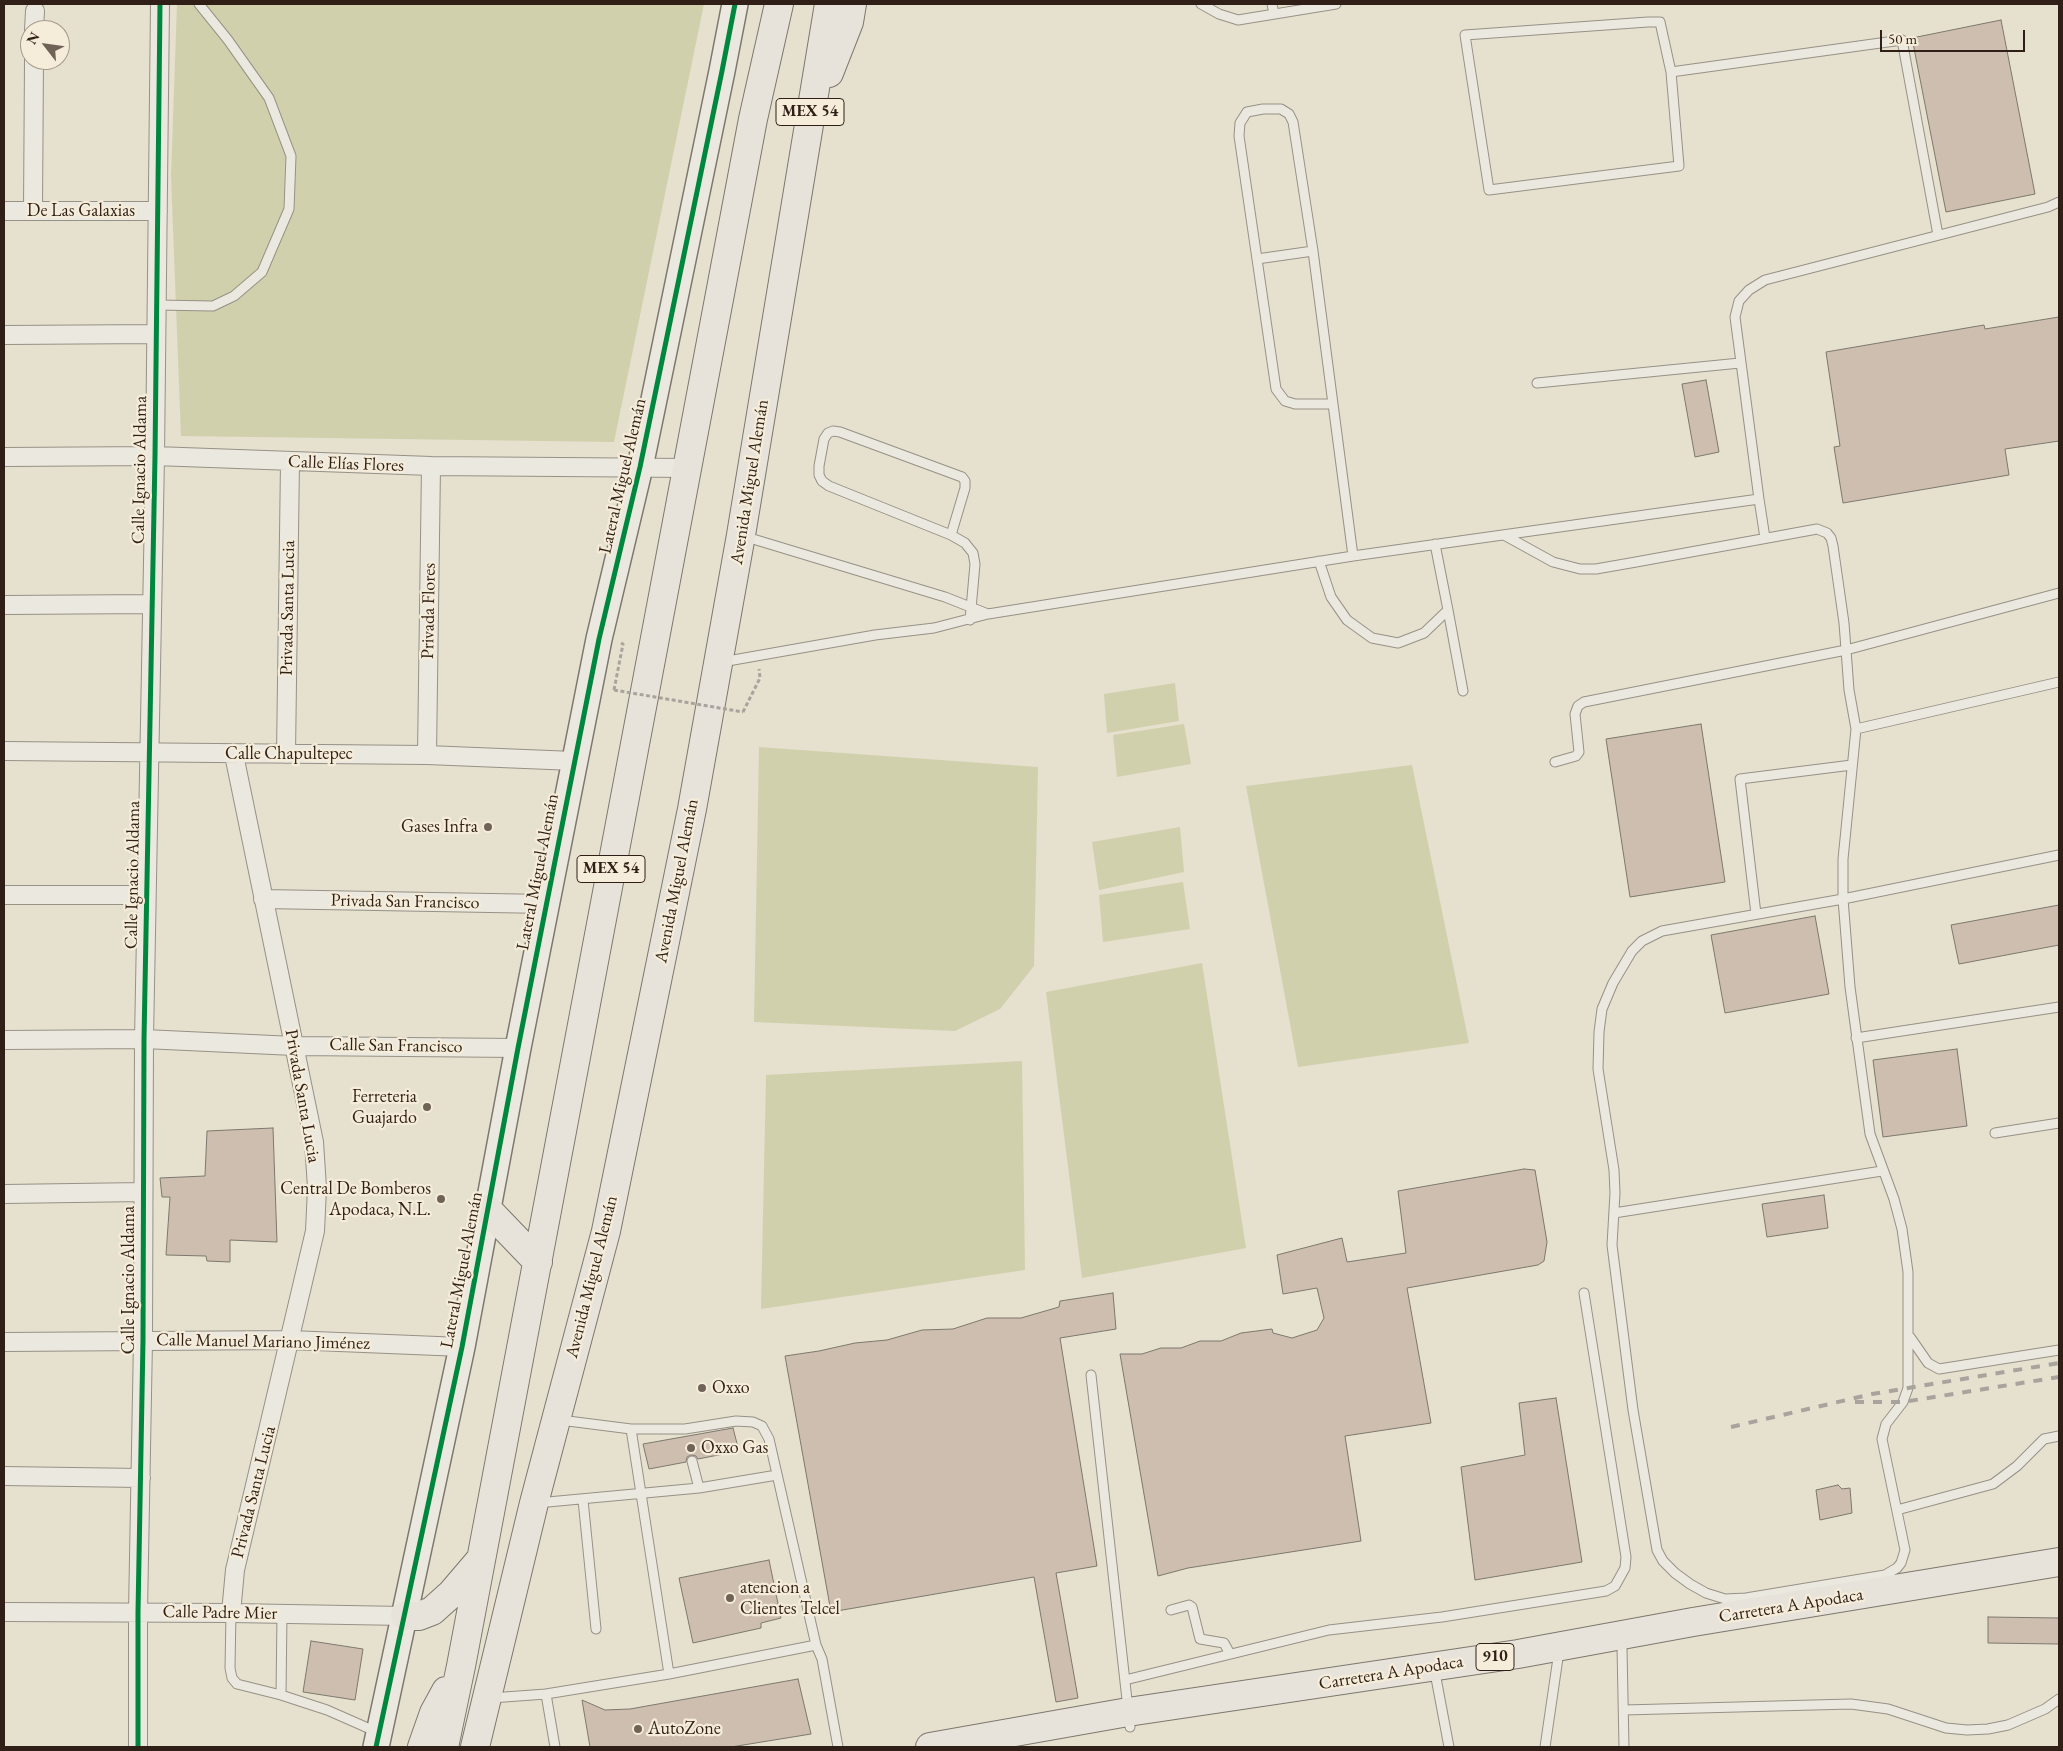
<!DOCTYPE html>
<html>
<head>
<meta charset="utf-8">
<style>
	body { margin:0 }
	#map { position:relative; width:2063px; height:1751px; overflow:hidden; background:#e6e0cf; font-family:"EB Garamond",serif }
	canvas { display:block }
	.frame { position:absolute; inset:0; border:5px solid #2f1f17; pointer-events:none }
	.north { position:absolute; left:20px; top:20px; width:50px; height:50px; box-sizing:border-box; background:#f5edd9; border:1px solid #a69b8b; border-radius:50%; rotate:300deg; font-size:14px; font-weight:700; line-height:20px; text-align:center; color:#2f1f17 }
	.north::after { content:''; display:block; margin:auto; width:18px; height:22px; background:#6f6357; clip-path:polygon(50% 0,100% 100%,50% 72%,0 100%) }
	.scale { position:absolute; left:1880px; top:30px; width:145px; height:22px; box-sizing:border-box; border:2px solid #2f1f17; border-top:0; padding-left:6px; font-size:15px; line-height:18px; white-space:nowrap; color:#2f1f17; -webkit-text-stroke:4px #f5edd9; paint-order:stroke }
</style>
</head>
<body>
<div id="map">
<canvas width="2063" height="1751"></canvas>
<div class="frame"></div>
<div class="north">N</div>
<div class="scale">50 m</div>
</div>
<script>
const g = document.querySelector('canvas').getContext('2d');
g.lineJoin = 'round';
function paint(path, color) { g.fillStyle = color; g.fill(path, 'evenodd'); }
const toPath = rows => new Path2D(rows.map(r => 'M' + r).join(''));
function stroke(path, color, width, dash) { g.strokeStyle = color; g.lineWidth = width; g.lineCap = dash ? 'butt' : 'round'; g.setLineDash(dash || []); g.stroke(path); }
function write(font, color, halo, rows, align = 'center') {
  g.font = font + ' "EB Garamond",serif'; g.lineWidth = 4.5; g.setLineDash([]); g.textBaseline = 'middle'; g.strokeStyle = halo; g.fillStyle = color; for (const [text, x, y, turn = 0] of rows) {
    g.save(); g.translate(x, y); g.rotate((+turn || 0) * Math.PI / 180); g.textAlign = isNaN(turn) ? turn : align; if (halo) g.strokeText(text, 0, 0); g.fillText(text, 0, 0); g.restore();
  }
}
paint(toPath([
	[177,4,704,4,614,442,181,436,171,176],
	[1175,683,1179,721,1107,733,1104,694],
	[1184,724,1191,764,1117,777,1113,735],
	[759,747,1038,767,1034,966,1000,1009,955,1031,754,1022],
	[1412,765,1469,1043,1298,1067,1246,786],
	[1180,827,1184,872,1099,890,1092,842],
	[1183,882,1190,929,1103,942,1099,895],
	[1202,963,1246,1248,1082,1278,1046,992],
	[1022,1061,1025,1270,761,1309,766,1075]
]), '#d0d0ad');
const building = toPath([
	[2001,20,2035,194,1946,212,1912,38,2001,20],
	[2059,317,2059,441,2005,449,2009,475,1843,503,1834,447,1840,446,1826,352,1984,325,1985,329,2059,317],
	[1706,380,1719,452,1695,457,1682,384,1706,380],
	[1701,724,1725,882,1630,897,1606,739,1701,724],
	[2059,905,2059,945,1959,964,1951,925,2059,905],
	[1815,916,1829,994,1725,1013,1711,935,1815,916],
	[1957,1049,1967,1126,1883,1137,1873,1060,1957,1049],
	[273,1128,277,1242,230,1240,230,1262,207,1261,206,1256,166,1255,170,1197,162,1197,160,1178,205,1176,207,1131,273,1128],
	[1524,1169,1535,1170,1547,1242,1544,1261,1538,1265,1407,1288,1431,1423,1345,1436,1361,1541,1188,1568,1158,1576,1120,1354,1142,1354,1161,1348,1181,1348,1200,1341,1221,1341,1241,1333,1272,1329,1273,1333,1292,1338,1317,1330,1324,1318,1317,1288,1283,1294,1277,1255,1342,1238,1347,1262,1406,1253,1398,1191,1524,1169],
	[1824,1195,1828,1228,1767,1237,1762,1204,1824,1195],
	[1113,1293,1116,1329,1060,1338,1097,1566,1056,1573,1078,1698,1056,1702,1034,1577,831,1612,785,1356,819,1351,855,1343,887,1340,922,1330,953,1329,987,1318,1021,1318,1059,1307,1060,1301,1113,1293],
	[1556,1398,1582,1562,1475,1580,1461,1467,1525,1455,1519,1403,1556,1398],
	[733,1428,739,1451,698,1459,696,1456,691,1455,687,1457,686,1462,649,1469,643,1444,733,1428],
	[1838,1485,1842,1489,1850,1488,1852,1513,1820,1520,1816,1490,1838,1485],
	[769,1560,781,1618,761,1623,761,1628,693,1643,679,1578,769,1560],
	[1988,1617,2059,1618,2059,1644,1988,1643,1988,1617],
	[311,1641,363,1649,355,1700,303,1692,311,1641],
	[798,1679,811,1734,731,1747,590,1747,582,1700,605,1710,630,1709,798,1679]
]);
paint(building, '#cdbeaf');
stroke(building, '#7d786e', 1);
const lane = toPath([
	[1201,4,1219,14,1238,20,1336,4],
	[1272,4,1274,14],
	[1648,22,1660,22,1671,72,1679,166,1489,190,1465,35,1648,22],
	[1671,72,1902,40,1938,235],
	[1257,259,1313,251],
	[157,305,213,306,234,296,262,272,289,209,291,156,269,98,228,40,199,4],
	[1537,383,1740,363],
	[1333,404,1295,404,1285,401,1276,389,1239,136,1240,123,1247,112,1263,109,1281,109,1289,114,1293,122,1313,251,1333,404,1353,556],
	[1759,499,1765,538],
	[951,535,965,488,965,481,962,477,840,432,833,431,828,433,824,439,819,466,819,475,822,481,829,486,951,535,965,543,973,553,975,564,970,620],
	[1504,535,1553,562,1580,569,1596,569,1636,562,1817,529,1827,533,1831,538,1833,546,1844,623,1849,690,1856,729,1843,859,1843,899,1850,987,1870,1134,1894,1199,1902,1229,1908,1272,1908,1388,1903,1402,1886,1424,1882,1439,1905,1550,1901,1563,1897,1568,1885,1575,1746,1598,1725,1599,1706,1593,1690,1584,1675,1573,1663,1561,1657,1550,1633,1410,1612,1245,1615,1193,1614,1170,1598,1069,1599,1032,1602,1009,1613,983,1632,951,1642,941,1662,931,1843,899,2059,855],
	[743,536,945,597,988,614],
	[1319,561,1331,597,1347,620,1372,638,1398,643,1424,633,1448,610,1435,544],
	[1448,610,1463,691],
	[722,662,875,635,934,628,988,614,1353,556,1759,499,1735,317,1739,301,1749,290,1765,280,2048,207,2059,202],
	[1856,729,2059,682],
	[1555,762,1576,756,1579,752,1575,714,1578,706,1584,702,1846,650,2059,593],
	[1756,914,1740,779,1852,765],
	[1856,1038,2059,1007],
	[1995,1133,2059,1123],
	[1614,1213,1882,1171],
	[1910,1337,1928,1363,1939,1369,2059,1350],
	[1091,1375,1130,1727],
	[560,1420,631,1429],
	[692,1461,699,1488],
	[583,1500,596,1629],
	[537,1503,699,1488,777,1475],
	[1897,1510,1993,1484,2017,1466,2044,1439,2059,1436],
	[1171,1610,1189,1605,1192,1607,1200,1639,1224,1643,1230,1654],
	[231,1613,230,1668,232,1678,237,1684,281,1695],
	[282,1613,281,1695,327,1710,377,1732],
	[1622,1648,1624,1747],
	[669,1674,631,1429,685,1429,736,1421,753,1422,762,1426,769,1439,816,1645,822,1659,838,1747],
	[1436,1678,1449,1747],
	[1125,1680,1329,1630,1442,1617,1606,1591,1615,1586,1625,1568,1626,1557,1584,1293],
	[546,1694,555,1747],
	[491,1698,546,1694,669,1674,816,1645],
	[1624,1710,1851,1704,1888,1709,1946,1728,1967,1730,1988,1729,2008,1725,2045,1709,2059,1699],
	[1545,1747,1558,1658]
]);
const street = toPath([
	[34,30,35,11],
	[33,210,34,60],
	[4,211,158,211],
	[4,335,156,334],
	[4,457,155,456,431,466,688,468],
	[4,605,151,604],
	[4,751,427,755,574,761],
	[286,754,290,462],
	[427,755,431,466],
	[4,895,146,895],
	[263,899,547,904],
	[4,1040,144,1039,294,1046,518,1048],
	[4,1194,143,1192],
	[4,1342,290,1340,462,1347],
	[4,1476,141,1478],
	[4,1612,231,1613,405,1616],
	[231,1613,235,1570,315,1231,317,1188,314,1142,234,755],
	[138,1747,138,1612,143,1340,144,1039,155,456,160,4]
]);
const secondary = toPath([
	[376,1747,462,1347,518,1048,599,639,640,467,722,71,735,4]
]);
const primary = toPath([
	[930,1747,1128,1712,1518,1654,1693,1622,2059,1562]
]);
const highway = toPath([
	[829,73,849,22,852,4],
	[487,1209,538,1262],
	[405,1616,419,1616,432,1611,451,1594,480,1560],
	[422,1747,434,1713,446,1691],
	[444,1747,461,1666,753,119,779,4],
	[475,1747,534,1503,606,1231,692,809,741,535,829,4]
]);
stroke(lane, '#979186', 11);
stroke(street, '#979186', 20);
stroke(secondary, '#7d786e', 28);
stroke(primary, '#7d786e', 30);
stroke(highway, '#7d786e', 30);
stroke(toPath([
	[614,690,623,644,621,643],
	[743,712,760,678,759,669]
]), '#a8a49d', 3, [4, 2.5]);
stroke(lane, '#ebe8df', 9);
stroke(street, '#ebe8df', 18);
stroke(secondary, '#ebe8df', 25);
stroke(primary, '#e8e3da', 28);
stroke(highway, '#e8e3da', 28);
stroke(toPath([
	[1855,1402,1903,1402,2059,1377],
	[1731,1427,1872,1394,2059,1363]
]), '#a8a49d', 4, [9, 9]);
stroke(toPath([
	[614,690,743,712]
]), '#a8a49d', 3, [4, 2.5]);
stroke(toPath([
	[138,1747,138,1612,143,1340,144,1039,155,456,160,4],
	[376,1747,462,1347,518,1048,599,639,640,467,722,71,735,4]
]), '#00873e', 5);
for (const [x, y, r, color] of [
	[488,827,5,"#6f6357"],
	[427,1107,5,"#6f6357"],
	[441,1199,5,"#6f6357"],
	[702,1388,5,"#6f6357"],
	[691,1448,5,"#6f6357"],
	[730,1598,5,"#6f6357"],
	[638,1729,5,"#6f6357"]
]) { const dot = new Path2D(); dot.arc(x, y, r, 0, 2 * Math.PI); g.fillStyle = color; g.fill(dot); stroke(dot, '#f5edd9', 2); }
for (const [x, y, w] of [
	[810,112,68],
	[611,869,68],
	[1495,1657,38]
]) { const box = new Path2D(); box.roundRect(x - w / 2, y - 13.5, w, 27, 4); g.fillStyle = '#f5edd9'; g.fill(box); stroke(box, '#2f1f17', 1); }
write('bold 16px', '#2f1f17', null, [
	["MEX 54",810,112],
	["MEX 54",611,869],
	["910",1495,1657]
]);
write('18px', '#2f1f17', '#f5edd9', [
	["De Las Galaxias",81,211],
	["Calle Elías Flores",346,464,2],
	["Calle Ignacio Aldama",140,470,-89],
	["Lateral Miguel Alemán",623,476,-77],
	["Avenida Miguel Alemán",750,482,-81],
	["Privada Santa Lucia",288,608,-89],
	["Privada Flores",429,611,-89],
	["Calle Chapultepec",289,754],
	["Lateral Miguel Alemán",538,872,-79],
	["Calle Ignacio Aldama",133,875,-89],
	["Avenida Miguel Alemán",677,881,-79],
	["Privada San Francisco",405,902,1],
	["Calle San Francisco",396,1046,1],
	["Privada Santa Lucia",302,1096,80],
	["Lateral Miguel Alemán",462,1270,-79],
	["Avenida Miguel Alemán",592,1277,-76],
	["Calle Ignacio Aldama",129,1280,-90],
	["Calle Manuel Mariano Jiménez",263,1342,1],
	["Privada Santa Lucia",254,1492,-76],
	["Carretera A Apodaca",1791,1606,-9],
	["Calle Padre Mier",220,1613,1],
	["Carretera A Apodaca",1391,1673,-9]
]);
write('18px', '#2f1f17', '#f5edd9', [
	["Gases Infra",478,827,"right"],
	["Ferreteria",417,1097,"right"],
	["Guajardo",417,1118,"right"],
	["Central De Bomberos",431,1189,"right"],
	["Apodaca, N.L.",431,1210,"right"],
	["Oxxo",712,1388],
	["Oxxo Gas",701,1448],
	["atencion a",740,1588],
	["Clientes Telcel",740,1609],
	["AutoZone",648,1729]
], 'left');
</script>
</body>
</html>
